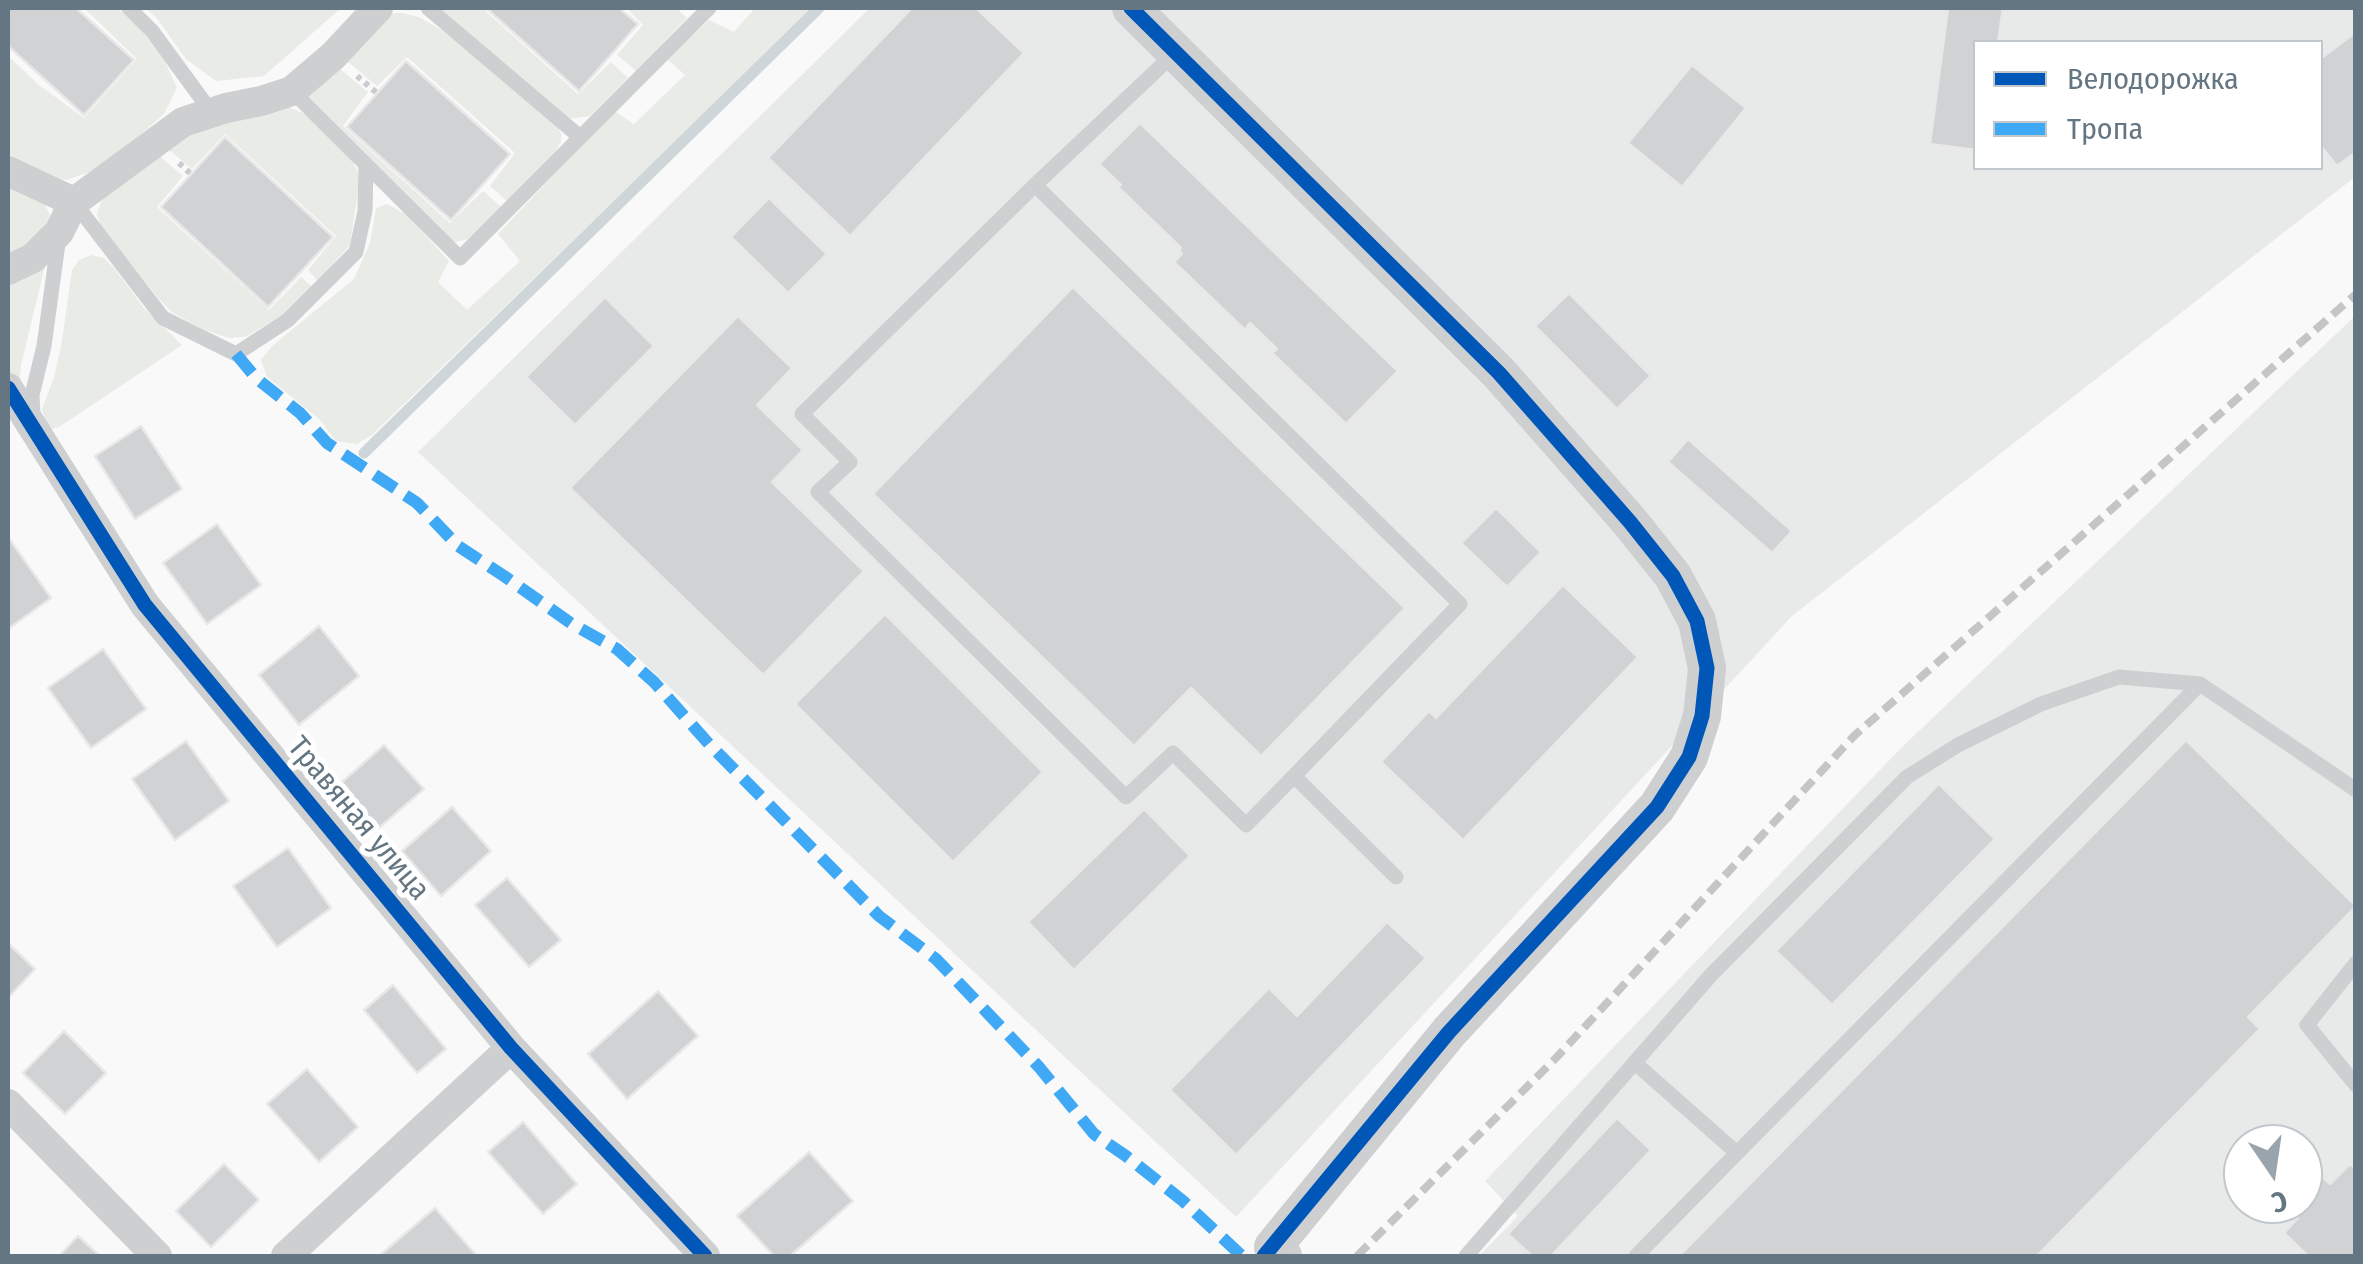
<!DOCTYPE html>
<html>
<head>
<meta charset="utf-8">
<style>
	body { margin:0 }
	#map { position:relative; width:2363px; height:1264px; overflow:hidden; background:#f9f9f9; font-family:"Fira Sans Condensed",sans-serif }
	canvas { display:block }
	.frame { position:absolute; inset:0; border:10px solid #657683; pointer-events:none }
	.legend { position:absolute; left:1973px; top:40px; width:350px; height:130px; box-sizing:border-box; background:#fff; border:2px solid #c1c8cd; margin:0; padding:12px 18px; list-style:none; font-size:30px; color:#657683 }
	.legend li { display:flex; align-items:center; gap:20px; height:50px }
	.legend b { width:50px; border:2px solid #c1c8cd }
	.north { position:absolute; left:2223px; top:1124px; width:100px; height:100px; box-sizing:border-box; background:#fff; border:2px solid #c1c8cd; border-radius:50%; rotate:167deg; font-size:28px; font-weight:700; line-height:40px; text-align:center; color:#657683 }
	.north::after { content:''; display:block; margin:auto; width:35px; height:45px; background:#99a4ac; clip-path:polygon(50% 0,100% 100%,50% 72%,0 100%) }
</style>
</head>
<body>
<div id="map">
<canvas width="2363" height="1264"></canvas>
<div class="frame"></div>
<ul class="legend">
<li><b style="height:12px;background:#0057b8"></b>Велодорожка</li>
<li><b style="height:12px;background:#3fa9f5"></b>Тропа</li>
</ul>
<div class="north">С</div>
</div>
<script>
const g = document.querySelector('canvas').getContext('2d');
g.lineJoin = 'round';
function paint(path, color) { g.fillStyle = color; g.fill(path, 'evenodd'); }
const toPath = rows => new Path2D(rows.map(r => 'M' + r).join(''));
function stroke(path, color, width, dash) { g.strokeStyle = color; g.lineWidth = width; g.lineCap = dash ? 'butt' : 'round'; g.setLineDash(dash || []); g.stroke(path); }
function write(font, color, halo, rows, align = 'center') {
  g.font = font + ' "Fira Sans Condensed",sans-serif'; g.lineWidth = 10; g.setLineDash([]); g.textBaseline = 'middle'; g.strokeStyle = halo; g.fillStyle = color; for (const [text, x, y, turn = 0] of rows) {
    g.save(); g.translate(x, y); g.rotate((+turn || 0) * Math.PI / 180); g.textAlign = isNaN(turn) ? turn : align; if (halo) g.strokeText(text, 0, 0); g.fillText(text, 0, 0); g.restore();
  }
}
paint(toPath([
	[870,8,2355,8,2355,177,1792,616,1236,1217,418,452],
	[1976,42,2320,42,2320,168,1976,168],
	[2355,316,2355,1256,1479,1256,1518,1216,1485,1181,1901,748],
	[2243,1144,2303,1144,2303,1204,2243,1204]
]), '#e8e9e9');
paint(toPath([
	[84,8,118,8,141,30,165,62,177,88,164,114,139,136,92,171,66,180,34,172,12,157,8,148,8,56,39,85,84,118,137,59],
	[145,8,341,8,264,76,216,81,186,59,156,17],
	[435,8,482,8,578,94,611,62,628,78,590,116,570,119],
	[627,8,676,8,687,18,636,71,617,55,643,25],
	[755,8,813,8,372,435,357,444,336,441,319,419,267,377,261,360,272,346,354,279,370,243,376,208,387,204,407,215,449,261,438,282,467,310,520,261,498,234,614,111,634,124,685,75,667,59,709,20,734,32],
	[387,13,402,13,419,17,445,32,554,123,561,133,561,142,555,152,508,202,490,186,515,153,407,57,377,86,342,57],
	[334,64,368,92,343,126,450,223,483,191,501,207,468,239,455,242,447,237,308,98,310,90],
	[282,104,310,116,350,157,358,172,358,192,350,245,318,281,308,270,336,236,225,134,192,169,163,145,183,129],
	[156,153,183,176,157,207,269,310,301,277,312,287,287,312,245,337,229,338,205,330,173,313,159,299,101,227,97,214,101,202,112,187],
	[8,184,42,200,50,215,36,244,8,263],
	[91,255,104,258,115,269,143,307,182,345,59,427,48,430,42,409,54,377,61,347,72,270,79,260],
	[45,266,21,365,19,387,8,374,8,279]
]), '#e8ebe6');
stroke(toPath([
	[364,453,819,8]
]), '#ced6d9', 11);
const building = toPath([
	[8,8,76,8,134,60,84,115,8,46,8,8],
	[486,8,619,8,638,24,579,91,486,8],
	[912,8,976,8,1024,53,850,236,768,158,912,8],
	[1948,8,2003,8,1998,42,1976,42,1976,150,1930,144,1948,8],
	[2356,32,2356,152,2337,166,2320,145,2320,59,2356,32],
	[406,61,510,154,451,220,347,127,406,61],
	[1692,65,1746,108,1682,187,1628,143,1692,65],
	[1140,123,1398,371,1346,424,1272,353,1277,349,1250,323,1245,330,1174,262,1182,254,1179,250,1181,248,1118,187,1121,185,1099,164,1140,123],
	[225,137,333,237,268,307,161,207,225,137],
	[769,198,827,254,788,293,731,237,769,198],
	[1073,287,1405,608,1261,756,1191,688,1134,746,873,494,1073,287],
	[1569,293,1651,376,1617,409,1535,326,1569,293],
	[605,297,654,346,575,425,526,377,605,297],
	[738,316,792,368,757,405,803,450,772,482,864,571,763,675,570,488,738,316],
	[141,426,182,489,135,519,95,456,141,426],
	[1688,439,1792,531,1772,553,1668,462,1688,439],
	[1496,508,1541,552,1507,587,1461,543,1496,508],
	[217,524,261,585,207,624,163,563,217,524],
	[8,537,51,598,8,629,8,537],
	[1563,585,1638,657,1463,840,1381,762,1429,711,1436,718,1563,585],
	[885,614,1043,772,953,862,795,704,885,614],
	[319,626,359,676,299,725,259,675,319,626],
	[103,649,146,709,91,748,48,688,103,649],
	[2186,740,2356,906,2248,1017,2260,1029,2037,1256,1679,1256,2186,740],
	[186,741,229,801,175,840,132,779,186,741],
	[384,745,424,789,373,833,334,789,384,745],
	[1939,784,1995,839,1832,1005,1776,951,1939,784],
	[452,807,491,851,441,896,402,851,452,807],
	[1144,809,1190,856,1074,970,1028,922,1144,809],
	[288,848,331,908,277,947,233,886,288,848],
	[507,878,561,940,529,967,475,905,507,878],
	[1387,922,1426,958,1236,1155,1170,1090,1269,988,1297,1016,1387,922],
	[9,944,35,969,8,998,8,945,9,944],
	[393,985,446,1049,417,1073,364,1010,393,985],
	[658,991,698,1036,627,1099,588,1054,658,991],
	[64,1031,106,1073,65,1114,23,1073,64,1031],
	[307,1069,358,1127,319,1162,267,1104,307,1069],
	[1617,1118,1651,1150,1551,1256,1532,1256,1508,1234,1617,1118],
	[523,1122,577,1184,543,1214,488,1152,523,1122],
	[809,1152,853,1201,790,1256,774,1256,737,1216,809,1152],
	[2303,1159,2330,1184,2350,1164,2356,1169,2356,1256,2308,1256,2284,1233,2298,1218,2283,1204,2303,1204,2303,1159],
	[224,1164,259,1200,211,1247,176,1211,224,1164],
	[435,1208,477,1256,379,1256,435,1208],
	[78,1236,100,1256,59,1256,78,1236]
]);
paint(building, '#d0d2d3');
stroke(building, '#e8e8e8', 2.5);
stroke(toPath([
	[357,76,377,93],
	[179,163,191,174]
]), '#cbcccd', 6, [5, 5]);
stroke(toPath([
	[129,8,152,31,212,113],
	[428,8,580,137],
	[1176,52,1035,185,802,414,850,462,818,492,1126,797,1173,753,1246,825,1294,776],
	[292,91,460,258,709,8],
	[1035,185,1460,604,1294,776,1396,877],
	[74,202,163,318,236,354,288,320,356,252,365,211,366,165],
	[33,415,32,395,44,346,59,236],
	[2356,963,2307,1025,2356,1085],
	[1635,1063,1737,1153,1636,1256],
	[1737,1153,2200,684],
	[1466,1256,1711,975,1907,777,1958,745,2041,704,2119,677,2200,684,2356,790]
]), '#cecfd0', 15);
stroke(toPath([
	[8,171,74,202,183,122,226,108,261,101,292,91,333,56,378,8],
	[8,270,33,258,59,232,74,202],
	[8,388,145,605,511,1048,705,1256],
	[8,1104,157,1256],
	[286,1256,511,1048]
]), '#cecfd0', 30);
stroke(toPath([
	[1131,8,1499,373,1630,522,1673,576,1697,621,1707,668,1702,716,1689,757,1657,807,1449,1032,1273,1247,1283,1256]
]), '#cecfd0', 38);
stroke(toPath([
	[1357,1256,1555,1059,1854,736,2356,294]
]), '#c3c5c6', 8, [15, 8]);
stroke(toPath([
	[236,354,256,378,300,413,327,443,417,503,458,546,504,576,572,624,617,649,654,682,709,744,879,916,936,959,1039,1067,1094,1134,1126,1156,1183,1201,1242,1256]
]), '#3fa9f5', 12, [25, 12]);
stroke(toPath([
	[1131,8,1499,373,1630,522,1673,576,1697,621,1707,668,1702,716,1689,757,1657,807,1449,1032,1264,1256],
	[8,388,145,605,511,1048,705,1256]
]), '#0057b8', 15);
write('30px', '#657683', '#fff', [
	["Травяная улица",358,819,50]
]);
</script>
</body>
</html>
